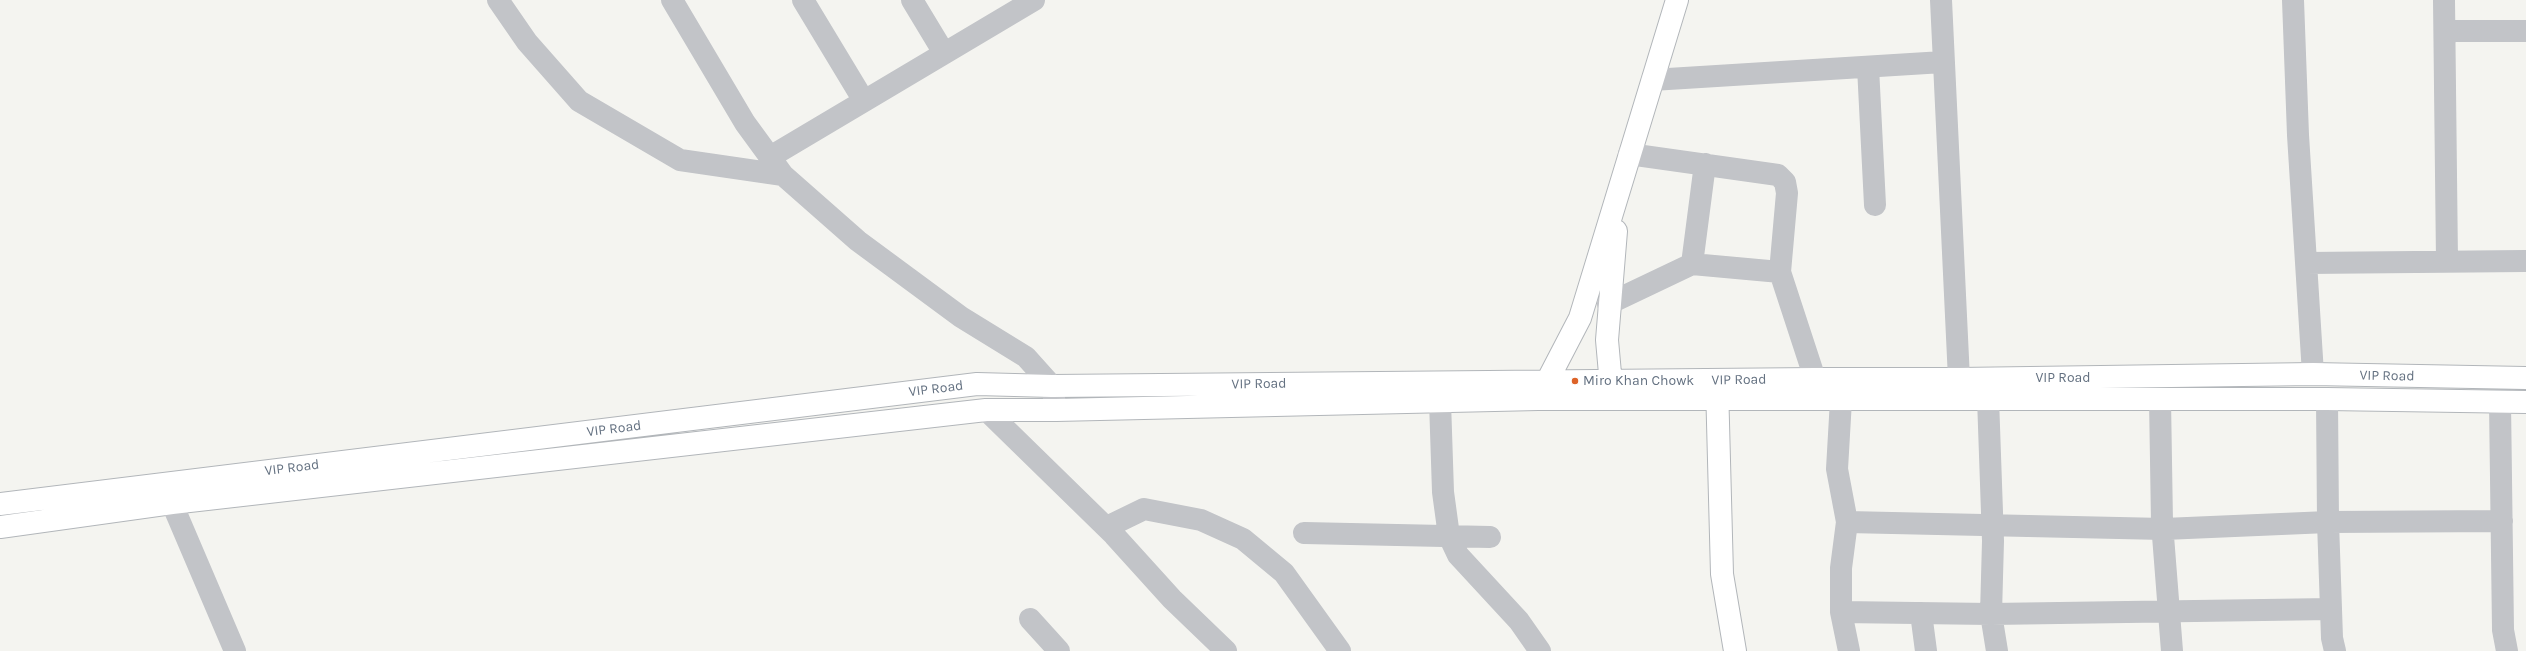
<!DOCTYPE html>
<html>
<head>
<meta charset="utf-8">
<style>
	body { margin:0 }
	canvas { display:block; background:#f4f4f0 }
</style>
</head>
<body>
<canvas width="2526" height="651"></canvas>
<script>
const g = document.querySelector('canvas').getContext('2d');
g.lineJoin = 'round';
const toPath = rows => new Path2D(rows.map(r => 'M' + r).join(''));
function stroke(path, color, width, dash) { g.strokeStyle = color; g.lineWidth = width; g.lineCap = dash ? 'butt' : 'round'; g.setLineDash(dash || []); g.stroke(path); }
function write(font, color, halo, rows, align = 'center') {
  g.font = font + ' Karla,sans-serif'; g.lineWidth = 4; g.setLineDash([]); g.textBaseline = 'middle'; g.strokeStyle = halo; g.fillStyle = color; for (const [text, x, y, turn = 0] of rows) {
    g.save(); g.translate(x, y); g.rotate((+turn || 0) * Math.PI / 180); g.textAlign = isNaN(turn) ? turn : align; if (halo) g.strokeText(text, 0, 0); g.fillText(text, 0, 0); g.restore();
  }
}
const major = toPath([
	[1717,385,1722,574,1735,651],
	[1541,393,1580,318,1677,0],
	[1612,396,1607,340,1616,231],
	[0,504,977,384,1052,386,1815,379,1959,379,2313,374,2526,378],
	[0,527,172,503,986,410,1056,410,1538,399,2327,399,2526,402]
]);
stroke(major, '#b2b6ba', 24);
stroke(toPath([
	[498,0,527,42,579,101,680,160,783,175],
	[672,0,745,123,783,175,858,241,961,317,1026,357,1052,386,1056,410],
	[803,0,864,101],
	[912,0,944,53],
	[1941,0,1959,379],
	[2293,0,2298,135,2313,374],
	[2444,0,2447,261],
	[2445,37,2452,31,2526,31],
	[1868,67,1875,205],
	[1652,80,1943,62],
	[1629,154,1778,175,1785,182,1787,193,1780,272,1815,379],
	[770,157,1034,0],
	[2306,263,2526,261],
	[1692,264,1705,164],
	[1608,304,1692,264,1780,272],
	[1988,398,1993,541,1991,614,1997,651],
	[2160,399,2162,523,2172,651],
	[2327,399,2328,522,2332,638,2335,651],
	[1841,400,1837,469,1847,522,1841,568,1841,612,1849,651],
	[1440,401,1443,492,1449,536,1458,555,1519,621,1540,651],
	[2500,402,2503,630,2507,651],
	[986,410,1114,535,1172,599,1226,651],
	[165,487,235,651],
	[1847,522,2164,529,2328,522,2502,521],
	[1107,527,1144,509,1201,520,1243,539,1284,573,1340,651],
	[1304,533,1490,537],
	[1841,612,1991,614,2331,609],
	[1921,613,1926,651],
	[1030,619,1059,651]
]), '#c2c4c8', 22);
stroke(major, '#fff', 22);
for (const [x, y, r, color] of [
	[1575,381,4,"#dd6328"]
]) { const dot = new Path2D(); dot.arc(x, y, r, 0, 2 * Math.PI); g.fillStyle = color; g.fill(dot); stroke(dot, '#fff', 1.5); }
write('14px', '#647181', '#fff', [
	["VIP Road",2387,376,1],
	["VIP Road",2063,378],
	["VIP Road",1739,380,-1],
	["VIP Road",1259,384,-1],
	["VIP Road",936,389,-7],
	["VIP Road",614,429,-7],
	["VIP Road",292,468,-7]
]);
write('14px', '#647181', '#fff', [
	["Miro Khan Chowk",1583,381]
], 'left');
</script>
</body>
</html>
